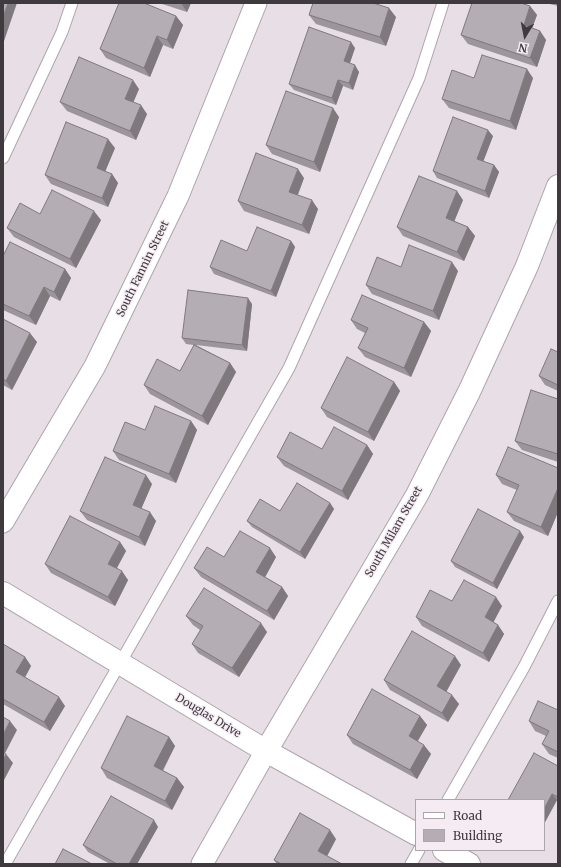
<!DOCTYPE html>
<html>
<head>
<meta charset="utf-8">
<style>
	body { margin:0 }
	#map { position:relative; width:561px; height:867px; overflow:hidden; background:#e8dfe6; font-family:Merriweather,serif }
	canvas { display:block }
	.frame { position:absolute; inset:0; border:4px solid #3e3a3d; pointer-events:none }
	.legend { position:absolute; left:415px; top:799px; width:130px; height:52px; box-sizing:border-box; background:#f5ecf3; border:1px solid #aca5aa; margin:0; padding:5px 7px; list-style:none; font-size:12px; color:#3e3a3d }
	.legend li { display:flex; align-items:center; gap:8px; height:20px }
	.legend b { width:20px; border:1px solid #aca5aa }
	.north { position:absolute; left:505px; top:16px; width:40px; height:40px; -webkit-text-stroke:3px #f5ecf3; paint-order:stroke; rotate:190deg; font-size:11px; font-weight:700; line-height:16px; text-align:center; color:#3e3a3d }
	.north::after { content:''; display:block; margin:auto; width:14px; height:18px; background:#3e3a3d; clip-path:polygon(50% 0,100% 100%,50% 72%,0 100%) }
</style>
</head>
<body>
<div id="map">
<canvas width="561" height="867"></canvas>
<div class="frame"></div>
<ul class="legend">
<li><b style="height:5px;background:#fff"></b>Road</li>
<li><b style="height:11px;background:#b5adb4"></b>Building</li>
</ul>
<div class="north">N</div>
</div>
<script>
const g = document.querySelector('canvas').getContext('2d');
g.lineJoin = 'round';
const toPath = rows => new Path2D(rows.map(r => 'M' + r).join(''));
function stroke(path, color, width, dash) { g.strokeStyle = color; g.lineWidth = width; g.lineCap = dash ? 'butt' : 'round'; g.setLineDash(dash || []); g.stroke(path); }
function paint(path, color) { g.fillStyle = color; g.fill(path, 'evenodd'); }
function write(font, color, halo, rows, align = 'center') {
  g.font = font + ' Merriweather,serif'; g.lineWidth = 3; g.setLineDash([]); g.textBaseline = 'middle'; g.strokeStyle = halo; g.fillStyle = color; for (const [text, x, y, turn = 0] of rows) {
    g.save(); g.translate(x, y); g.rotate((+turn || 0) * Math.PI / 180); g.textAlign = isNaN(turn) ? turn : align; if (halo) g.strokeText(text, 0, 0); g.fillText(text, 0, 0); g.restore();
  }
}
const service = toPath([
	[3,158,62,32,72,3],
	[448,800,524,667,558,601],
	[5,864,289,368,419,78,443,3],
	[411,864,419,850]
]);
const minor = toPath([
	[3,522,95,366,178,196,256,3],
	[202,864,266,751]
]);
const tertiary = toPath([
	[3,593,266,751,416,834],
	[266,751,417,495,469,392,527,266,558,186],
	[444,850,469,864]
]);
stroke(service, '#aea5ac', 13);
stroke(minor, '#aea5ac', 23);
stroke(tertiary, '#aea5ac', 24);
stroke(service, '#fff', 11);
stroke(minor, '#fff', 21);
stroke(tertiary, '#fff', 22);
paint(toPath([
	[159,3,191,3,187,12],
	[545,3,558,3,558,6],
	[530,6,537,15,532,28,540,31,546,40,537,67,468,44,461,35],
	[309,15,396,17,386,46,316,24],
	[176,16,183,25,173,49,163,45,150,77,106,58,100,49],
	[355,48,350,63,359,72,353,90,343,86,336,105,294,90,289,84],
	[533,78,516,130,449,108,442,99],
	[139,89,133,102,147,114,136,140,67,111,60,102],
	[339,117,320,172,272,154,266,145],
	[493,136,483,161,494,165,499,172,489,198,437,178,433,171],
	[115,148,105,171,112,174,118,183,108,207,51,184,45,175],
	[304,178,298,195,318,209,309,234,244,211,238,201],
	[463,200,454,221,468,227,475,236,464,261,403,236,397,227],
	[40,214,101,220,76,268,14,237,7,228],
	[291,241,295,247,276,297,214,274,210,267,247,251],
	[3,256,65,269,71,278,60,301,50,296,36,325,3,310],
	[401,267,458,271,439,320,372,294,366,285],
	[252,304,247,351,196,345,230,363,236,372,208,425,150,394,144,385,180,371,194,345,186,344,182,338],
	[3,319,37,342,12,390,3,385],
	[351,320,424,322,431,331,411,377,365,357,358,348,365,333,357,329],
	[558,352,558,391,545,385,539,376],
	[394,382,400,391,374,441,327,417,321,408],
	[558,399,558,462,522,450,515,441],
	[191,421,197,430,176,483,119,460,113,451,145,430],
	[367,445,373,454,348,500,284,466,277,457,322,449],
	[558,468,558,512,548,536,514,521,507,512,517,490,502,484,496,475],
	[152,484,141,509,156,521,145,546,87,520,80,511],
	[330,503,334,509,305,559,252,527,247,521,280,511],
	[524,537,497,589,455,567,451,561],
	[120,542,126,551,117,568,128,580,115,606,51,573,45,564],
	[224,557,276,557,265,577,282,587,288,596,274,620,201,577,194,568],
	[452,601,502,606,493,622,498,625,504,634,489,662,422,626,416,617],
	[186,616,267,632,239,677,198,653,192,644,200,630,193,625],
	[3,644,25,657,31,666,25,677,65,706,50,731,3,704],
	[461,665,446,691,459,704,448,722,390,690,384,680],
	[558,710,558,758,549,754,542,744,546,736,535,731,529,721],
	[420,716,427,725,418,741,431,754,417,779,353,744,347,735],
	[169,737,175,746,163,771,177,778,184,787,172,810,107,778,101,768],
	[558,766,558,801,557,800,544,824],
	[158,827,137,864,110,864,88,852,83,845],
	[336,839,327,856,342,864,277,864,274,860]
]), '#9c959b');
paint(toPath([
	[8,3,17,3,3,44,3,17],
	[181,3,191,3,187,12],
	[555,3,558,3,558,6],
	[530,6,537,15,530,34,524,25],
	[389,8,396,17,386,46,380,37],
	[176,16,183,25,173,49,167,40],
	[540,31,546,40,537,67,530,58],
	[157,36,163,45,150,77,144,68],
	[351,42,355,48,348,68,344,61],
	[355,65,359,72,353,90,349,83],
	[527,69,533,78,516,130,510,121],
	[133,80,139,89,131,108,125,99],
	[338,80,343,86,336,105,332,98],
	[141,105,147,114,136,140,130,131],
	[333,108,339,117,320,172,314,162],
	[488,130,493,136,482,165,477,159],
	[108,139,115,148,103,177,97,168],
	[494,165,499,172,489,198,485,191],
	[298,169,304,178,295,201,289,192],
	[112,174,118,183,108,207,102,198],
	[457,191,463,200,452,227,446,218],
	[312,200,318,209,309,234,302,225],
	[94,211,101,220,76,268,70,259],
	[468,227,475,236,464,261,457,252],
	[291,241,295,247,276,297,271,291],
	[452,262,458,271,439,320,433,311],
	[65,269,71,278,60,301,54,292],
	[44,287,50,296,36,325,29,316],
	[248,298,252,304,247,351,242,345],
	[424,322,431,331,411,377,404,368],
	[30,333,37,342,12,390,6,381],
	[230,363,236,372,208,425,202,416],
	[394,382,400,391,374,441,368,432],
	[191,421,197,430,176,483,169,474],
	[367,445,373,454,348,500,342,491],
	[146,475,152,484,139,514,133,505],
	[558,488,558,512,548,536,541,527],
	[330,503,334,509,305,559,300,552],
	[150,512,156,521,145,546,139,537],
	[520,531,524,537,497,589,493,583],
	[120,542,126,551,114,573,108,564],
	[270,548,276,557,263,581,256,572],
	[122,571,128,580,115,606,108,597],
	[282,587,288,596,274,620,267,611],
	[496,597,502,606,491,627,485,617],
	[261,623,267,632,239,677,232,668],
	[498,625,504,634,489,662,483,653],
	[455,656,461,665,444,696,437,686],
	[25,657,31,666,23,681,16,672],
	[452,695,459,704,448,722,442,713],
	[59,697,65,706,50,731,44,722],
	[420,716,427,725,415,745,409,736],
	[10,721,17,730,3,757,3,735],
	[169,737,175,746,160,775,154,766],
	[424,745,431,754,417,779,410,770],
	[6,754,13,763,3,782,3,761],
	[177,778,184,787,172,810,165,801],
	[552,794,557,800,544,824,544,809],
	[154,820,158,827,137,864,129,864],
	[330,830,336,839,325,860,318,851]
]), '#7f797e');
const building = toPath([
	[3,3,8,3,3,17,3,3],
	[119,3,144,3,176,16,167,40,157,36,144,68,100,49,119,3],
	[313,3,373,3,389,8,380,37,309,15,313,3],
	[472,3,521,3,530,6,524,25,540,31,530,58,461,35,472,3],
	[309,27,351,42,344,61,355,65,349,83,338,80,332,98,289,84,309,27],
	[482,55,527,69,510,121,442,99,452,70,474,78,482,55],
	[79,57,133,80,125,99,141,105,130,131,60,102,79,57],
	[286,91,333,108,314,162,266,145,286,91],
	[453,117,488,130,477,159,494,165,485,191,433,171,453,117],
	[66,122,108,139,97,168,112,174,102,198,45,175,66,122],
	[256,153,298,169,289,192,312,200,302,225,238,201,256,153],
	[419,176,457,191,446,218,468,227,457,252,397,227,419,176],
	[52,190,94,211,70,259,7,228,20,203,40,214,52,190],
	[257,227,291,241,271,291,210,267,221,240,247,251,257,227],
	[10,242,65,269,54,292,44,287,29,316,3,304,3,256,10,242],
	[409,245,452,262,433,311,366,285,377,257,401,267,409,245],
	[188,290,248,298,242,345,182,338,188,290],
	[362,295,424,322,404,368,358,348,368,328,351,320,362,295],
	[3,319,30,333,6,381,3,379,3,319],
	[194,345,230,363,202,416,144,385,157,359,180,371,194,345],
	[551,349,558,352,558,385,539,376,551,349],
	[347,357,394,382,368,432,321,408,347,357],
	[531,390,558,399,558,454,515,441,531,390],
	[155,406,191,421,169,474,113,451,125,422,145,430,155,406],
	[334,427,367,445,342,491,277,457,290,432,322,449,334,427],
	[508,447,558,468,558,488,541,527,507,512,519,485,496,475,508,447],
	[105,457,146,475,133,505,150,512,139,537,80,511,105,457],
	[297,483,330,503,300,552,247,521,260,499,280,511,297,483],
	[478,509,520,531,493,583,451,561,478,509],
	[70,516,120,542,108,564,122,571,108,597,45,564,70,516],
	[240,531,270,548,256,572,282,587,267,611,194,568,207,547,224,557,240,531],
	[464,580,496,597,485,617,498,625,483,653,416,617,430,590,452,601,464,580],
	[204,588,261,623,232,668,192,644,203,626,186,616,204,588],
	[412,631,455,656,437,686,452,695,442,713,384,680,412,631],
	[3,644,25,657,16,672,59,697,44,722,3,699,3,644],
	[372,689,420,716,409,736,424,745,410,770,347,735,372,689],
	[538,701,558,710,558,752,542,744,549,731,529,721,538,701],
	[127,716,169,737,154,766,177,778,165,801,101,768,127,716],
	[3,717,10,721,3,735,3,717],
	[3,752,6,754,3,761,3,752],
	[534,753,558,766,558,797,552,794,544,809,544,800,508,800,534,753],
	[111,796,154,820,129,864,117,864,83,845,111,796],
	[300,813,330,830,318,851,342,864,281,864,274,860,300,813],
	[63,849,92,864,55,864,63,849]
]);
paint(building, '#b5adb4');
stroke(building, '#7f797e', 1);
write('11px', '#3e3a3d', '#f5ecf3', [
	["South Fannin Street",143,269,-64],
	["South Milam Street",394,532,-60],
	["Douglas Drive",208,716,31]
]);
</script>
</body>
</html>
